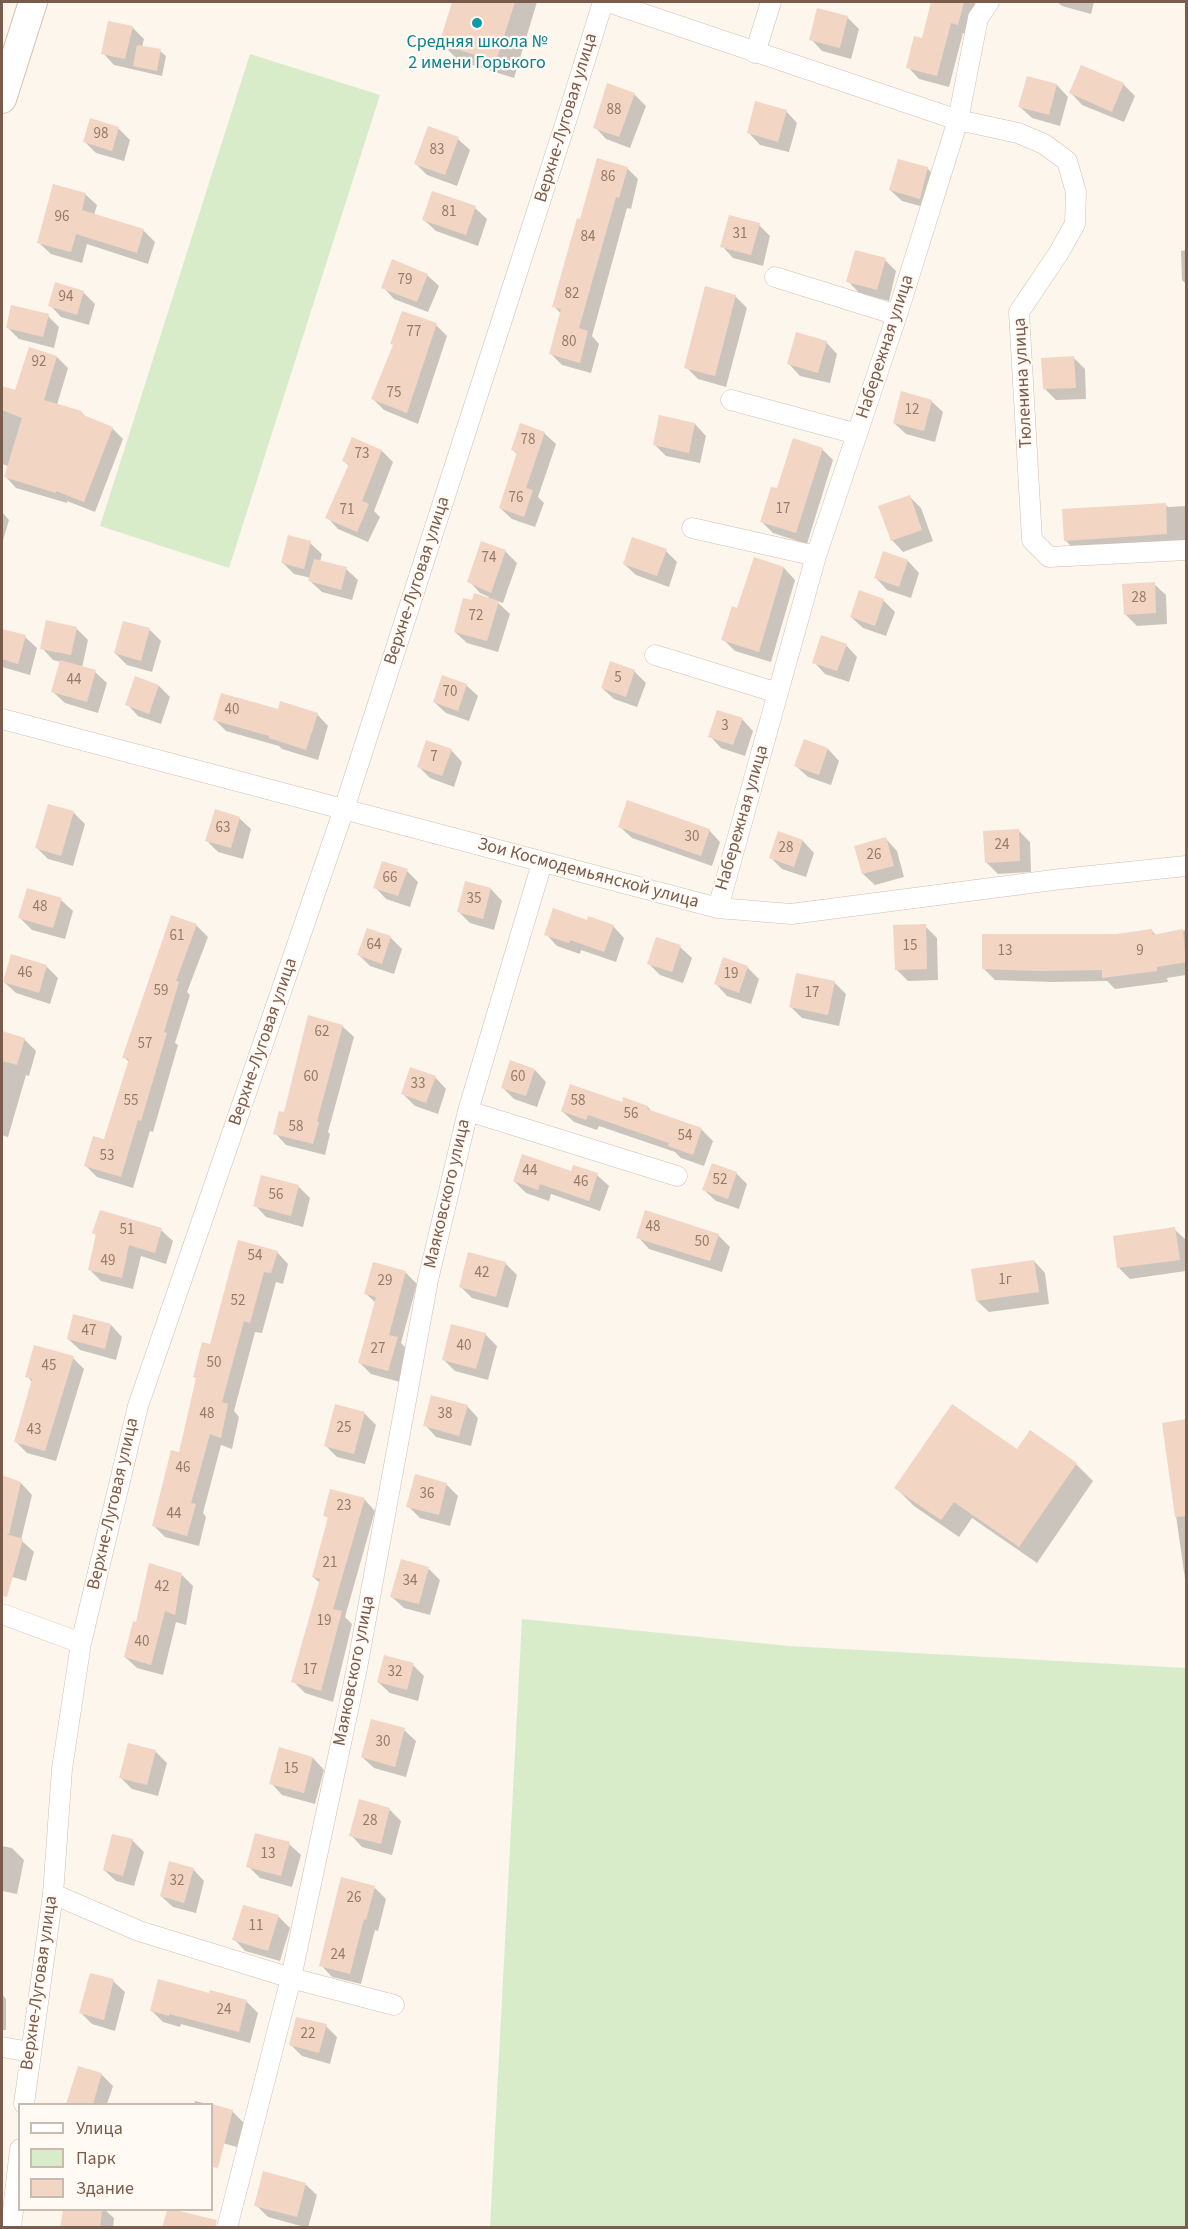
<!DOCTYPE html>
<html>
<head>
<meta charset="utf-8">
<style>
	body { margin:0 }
	#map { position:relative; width:1188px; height:2229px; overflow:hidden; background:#fdf6ec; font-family:"Source Sans 3",sans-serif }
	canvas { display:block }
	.frame { position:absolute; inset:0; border:3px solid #7a5c4d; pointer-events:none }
	.legend { position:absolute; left:18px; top:2103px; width:195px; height:108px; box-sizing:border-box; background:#fffaf3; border:2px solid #cabbb1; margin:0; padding:8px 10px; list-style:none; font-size:18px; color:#7a5c4d }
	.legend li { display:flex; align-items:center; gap:12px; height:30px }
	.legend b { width:30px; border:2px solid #cabbb1 }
</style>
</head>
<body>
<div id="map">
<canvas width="1188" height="2229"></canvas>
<div class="frame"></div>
<ul class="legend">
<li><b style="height:8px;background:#fff"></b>Улица</li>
<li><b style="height:16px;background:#d8ecc9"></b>Парк</li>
<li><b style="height:16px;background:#f3d5c3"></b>Здание</li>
</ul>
</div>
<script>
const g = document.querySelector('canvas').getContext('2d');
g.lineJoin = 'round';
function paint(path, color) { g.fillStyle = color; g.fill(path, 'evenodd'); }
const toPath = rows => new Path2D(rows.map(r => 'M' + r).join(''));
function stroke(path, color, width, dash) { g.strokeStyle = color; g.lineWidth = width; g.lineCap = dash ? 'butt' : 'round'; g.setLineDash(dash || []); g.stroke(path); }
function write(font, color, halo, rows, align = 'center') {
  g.font = font + ' "Source Sans 3",sans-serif'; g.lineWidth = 4.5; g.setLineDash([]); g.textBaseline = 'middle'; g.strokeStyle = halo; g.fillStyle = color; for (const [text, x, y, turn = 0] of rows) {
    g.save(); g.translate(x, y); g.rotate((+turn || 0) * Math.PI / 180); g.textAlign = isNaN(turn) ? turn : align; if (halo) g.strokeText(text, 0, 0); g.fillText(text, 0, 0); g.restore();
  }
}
paint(toPath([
	[250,54,380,95,229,568,100,526],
	[522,1619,789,1646,1186,1668,1186,2227,490,2227]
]), '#d8ecc9');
paint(toPath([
	[454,2,537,2,514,78,459,61,441,43],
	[933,2,973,2,977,6,970,35,963,33,949,87,919,79,908,67,923,40],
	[1057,2,1094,2,1091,14,1062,6],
	[818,10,848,18,859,29,851,59,822,51,811,39],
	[132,27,144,39,142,47,160,51,166,56,162,76,114,65,103,53],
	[1123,84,1135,96,1124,122,1082,105,1071,93],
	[608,85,635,95,646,106,630,148,606,139,595,127],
	[1057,85,1068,97,1060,126,1032,118,1020,107],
	[786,111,797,123,789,152,760,145,749,133],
	[118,128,130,140,124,161,96,153,85,142],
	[429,128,458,139,470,150,457,186,427,175,416,164],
	[627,168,638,179,631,209,627,208,592,336,599,344,591,373,562,365,551,354,561,314,554,306,581,220],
	[927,168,939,180,931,209,902,201,890,190],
	[85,194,97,205,94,215,143,230,155,242,148,264,87,244,82,263,51,254,39,243],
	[475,208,487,219,478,246,436,231,424,220],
	[759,225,770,236,763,266,733,258,722,246],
	[1186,250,1186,284,1182,280,1181,251],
	[885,260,896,271,889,301,859,293,848,281],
	[427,275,439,286,428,312,394,299,383,287],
	[83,292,95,304,89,325,61,317,50,305],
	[735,296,747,308,726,387,698,379,686,367],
	[48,316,59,327,54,348,19,339,7,327],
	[436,325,447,336,418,424,384,410,373,399],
	[826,342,837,354,830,383,800,376,789,364],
	[57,357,68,368,57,405,81,412,88,419,112,428,123,439,95,512,67,501,67,503,16,488,5,476,8,466,2,464,2,387,16,392],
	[1074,358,1085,369,1086,399,1056,400,1045,389],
	[931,401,943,412,935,442,906,434,894,423],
	[695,424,706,436,700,463,666,456,654,444],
	[544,433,556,444,538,497,544,503,535,527,512,519,500,508,518,455,513,450],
	[822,449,833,460,807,544,773,533,761,521,778,490],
	[382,451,393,462,374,511,380,517,368,542,338,529,327,517,350,467,344,461],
	[909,496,921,508,933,541,903,552,892,540],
	[1165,504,1168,507,1186,506,1186,545,1077,552,1065,540],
	[2,512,9,520,2,544],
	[310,543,322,554,320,562,346,569,358,580,352,600,322,592,310,581,311,578,294,574,282,562],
	[505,551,517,563,503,603,496,601,510,614,498,652,467,643,455,632,473,602,488,599,489,597,480,593,469,581],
	[666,551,677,562,669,587,636,575,624,564],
	[884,553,908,561,919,573,911,598,887,590,876,578],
	[755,559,784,568,795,580,771,662,735,651,723,639,738,610],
	[1154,584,1166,595,1167,624,1137,626,1125,614],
	[883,600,895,612,886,636,863,628,851,617],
	[76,628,88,640,82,668,95,672,107,683,98,713,65,703,53,692,61,662,53,660,42,648],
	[2,630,25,637,37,648,30,675,2,667],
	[150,630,161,641,152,672,127,665,115,653],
	[846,645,857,657,849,682,825,674,814,662],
	[634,671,646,683,637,707,614,699,602,688],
	[466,685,478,696,469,721,446,713,434,702],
	[159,686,170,697,161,724,138,716,127,704],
	[279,711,317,714,328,726,318,760,282,749,279,746,226,731,215,720],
	[742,719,753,731,745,756,721,748,710,736],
	[828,749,839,761,831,785,808,777,796,766],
	[451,750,462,762,454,787,430,778,419,767],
	[49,806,74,813,85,824,73,866,48,859,37,848],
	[239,818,251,829,243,859,218,852,207,841],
	[620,827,709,830,720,842,712,866,632,838],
	[1018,830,1030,842,1031,872,998,874,986,862],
	[779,833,803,841,814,853,806,877,782,869,771,858],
	[886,839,897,851,904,877,875,885,863,874,856,847],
	[407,871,418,882,410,907,386,899,375,887],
	[491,889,502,901,494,930,470,923,459,912],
	[61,900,73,911,65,939,32,930,20,918],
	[196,925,208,937,187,992,190,995,175,1043,178,1045,153,1132,150,1131,133,1188,97,1177,86,1166,105,1141,129,1062,124,1057],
	[613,926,624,938,616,962,581,950,580,954,557,946,546,934],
	[925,926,937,938,938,980,908,981,896,969],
	[368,930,391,938,402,949,394,974,370,966,359,955],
	[1151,930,1157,936,1186,930,1186,975,1167,978,1168,982,1115,989,1107,981,1051,982,995,980,983,968,1116,935],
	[680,947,692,958,683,983,660,975,648,963],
	[46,966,58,978,50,1004,16,993,4,982],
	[747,967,759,979,751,1004,727,996,716,984],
	[835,983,846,994,839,1026,802,1018,790,1006],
	[342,1026,354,1037,328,1132,330,1134,325,1155,286,1145,275,1133],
	[2,1033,24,1039,36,1051,29,1076,26,1075,8,1137,2,1135],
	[535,1070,546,1082,537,1107,514,1099,502,1087],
	[435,1077,446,1089,438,1114,415,1106,403,1094],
	[623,1104,648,1107,653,1113,701,1129,713,1141,704,1166,681,1158,675,1152,599,1126,597,1130,574,1122,562,1111],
	[574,1167,597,1175,609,1186,600,1211,551,1194,549,1201,526,1193,514,1181,572,1173],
	[736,1173,747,1184,739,1209,716,1201,704,1190],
	[299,1187,310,1198,303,1227,266,1217,255,1205],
	[1174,1229,1186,1240,1186,1271,1130,1279,1119,1268],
	[161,1230,173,1241,166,1264,141,1256,133,1289,101,1281,90,1270,97,1236,94,1233],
	[718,1235,730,1247,722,1272,649,1249,638,1237],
	[277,1252,288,1264,283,1284,276,1282,262,1333,255,1332,234,1411,239,1417,232,1449,221,1445,203,1513,206,1517,199,1546,165,1537,154,1526,180,1454,197,1380,195,1377,211,1346],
	[1034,1261,1045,1273,1049,1304,989,1312,977,1301],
	[505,1263,517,1275,508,1308,472,1298,460,1286],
	[405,1272,417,1284,401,1343,408,1350,400,1382,371,1374,360,1363,376,1303,366,1294],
	[111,1325,122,1337,116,1360,80,1350,68,1339],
	[485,1334,497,1346,488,1380,455,1371,444,1360],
	[73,1358,84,1369,56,1461,27,1453,15,1441,32,1382,27,1376],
	[467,1406,478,1418,471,1446,436,1437,425,1425],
	[364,1413,376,1425,365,1464,337,1457,325,1445],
	[1186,1420,1186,1586,1163,1424],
	[1018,1451,1076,1464,1093,1481,1037,1563,972,1518,959,1537,914,1506,896,1488],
	[2,1477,21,1483,32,1495,21,1540,34,1552,26,1581,2,1574],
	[446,1484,458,1496,450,1526,420,1518,408,1506],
	[364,1499,375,1511,345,1617,352,1624,333,1702,305,1693,293,1681,320,1583,313,1577,329,1519,325,1515],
	[429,1569,440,1580,430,1615,404,1608,392,1597],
	[182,1575,193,1586,186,1625,176,1622,163,1675,137,1668,125,1657],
	[413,1665,424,1676,418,1701,390,1693,378,1682],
	[404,1730,416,1741,406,1777,374,1768,362,1757],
	[155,1751,167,1763,158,1796,132,1789,120,1777],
	[313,1758,324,1770,315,1804,282,1795,271,1783],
	[389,1809,401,1821,392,1855,362,1847,351,1835],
	[132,1840,144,1852,134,1886,116,1881,104,1870],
	[289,1844,301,1855,292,1887,260,1878,248,1866],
	[2,1846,12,1848,24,1860,17,1894,2,1891],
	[193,1869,204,1881,196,1913,173,1907,161,1896],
	[375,1888,386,1899,378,1931,375,1930,361,1984,332,1977,321,1965],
	[244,1907,279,1917,290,1928,280,1961,245,1951,234,1939],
	[113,1981,125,1992,115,2031,92,2024,81,2013],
	[2,1994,6,1999,6,2030,2,2030],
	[210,1995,246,2001,258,2013,250,2043,181,2024,180,2027,163,2022,151,2010],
	[326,2026,337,2037,330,2064,302,2056,291,2045],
	[79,2068,101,2074,113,2086,107,2104,68,2104],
	[195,2101,208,2104,194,2104],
	[212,2105,232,2111,244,2123,237,2147,212,2140],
	[305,2184,317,2195,308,2228,268,2217,256,2205],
	[64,2210,105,2210,114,2218,113,2228,62,2228]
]), '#0003');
paint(toPath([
	[452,2,515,2,496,61,439,44],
	[931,2,964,2,958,25,951,23,937,76,906,68,914,36,922,38],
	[817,8,848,16,840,48,809,40],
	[108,21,133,26,125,59,101,54],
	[137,45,161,49,157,71,133,66],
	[1081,65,1124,83,1112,112,1069,93],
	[1027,76,1057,84,1049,115,1018,107],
	[607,83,635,93,619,137,593,128],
	[755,101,787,110,778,142,747,133],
	[90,118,119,127,112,151,83,142],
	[428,126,459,137,445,175,414,164],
	[597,158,628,167,619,198,616,197,579,328,588,331,580,363,549,354,561,309,552,307,577,218,580,219],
	[898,159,928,167,920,199,889,190],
	[53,184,86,193,82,210,144,229,137,253,76,234,71,252,37,243],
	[432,191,476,206,466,235,422,220],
	[729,215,760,223,751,255,720,247],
	[855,250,886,258,877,290,846,282],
	[392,259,428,274,417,302,381,288],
	[55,282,84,291,77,315,48,306],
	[705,286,736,295,715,376,684,368],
	[11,305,49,314,43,337,6,328],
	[402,311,437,323,407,413,371,399,393,345,390,344],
	[796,332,827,341,818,373,787,364],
	[29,347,57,356,44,400,82,411,81,414,113,427,84,502,56,491,56,493,4,477,22,418,2,410,2,386,15,390],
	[1074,356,1076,388,1043,389,1041,358],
	[901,391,932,400,924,431,893,423],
	[659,415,695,423,689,453,653,445],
	[520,423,545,432,526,488,533,490,524,517,499,508,517,452,511,450],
	[352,437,382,450,362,501,369,504,357,532,325,518,349,464,342,461],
	[793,438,823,448,796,533,760,522,771,487,777,488],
	[910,495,922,530,891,541,878,506],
	[1166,503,1167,534,1064,541,1062,509],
	[288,535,311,541,304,569,281,563],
	[632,537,667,549,657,576,623,564],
	[481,541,506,550,491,593,467,582],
	[883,551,908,560,899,587,874,578],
	[754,557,784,567,759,652,721,640,732,606,737,608],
	[314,559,347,567,341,590,308,581],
	[1155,582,1156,613,1124,615,1122,584],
	[859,590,884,599,875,626,850,617],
	[474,593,499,601,487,641,454,632,463,598,472,600],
	[46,620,77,627,71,655,40,649],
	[123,621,150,628,141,661,114,653],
	[2,629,26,635,18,664,2,659],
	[821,635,847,644,837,671,812,663],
	[60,660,96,670,87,702,51,692],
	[610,661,635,670,626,697,601,688],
	[442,675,467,684,458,711,433,702],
	[135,676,159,685,149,714,125,705],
	[221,693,278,709,280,701,318,713,306,750,269,738,269,736,213,720],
	[717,710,743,718,733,745,708,737],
	[804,739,828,748,819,775,794,766],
	[426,740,452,749,442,776,417,767],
	[627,800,710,829,701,856,618,827],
	[48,804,74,811,61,856,35,848],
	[215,809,240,817,231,848,205,841],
	[1019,829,1020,861,985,863,983,831],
	[778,831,803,840,794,867,769,858],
	[886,837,894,866,862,874,854,846],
	[382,861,408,869,398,896,373,888],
	[465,881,491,888,483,919,457,912],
	[27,888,62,898,53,928,18,918],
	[553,908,587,920,588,916,614,925,604,952,570,940,569,943,544,935],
	[171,915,197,924,176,981,179,982,164,1032,167,1033,141,1121,138,1120,121,1177,84,1166,93,1136,104,1139,129,1059,122,1058],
	[926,924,927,969,895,970,893,925],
	[367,928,391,936,382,964,357,955],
	[1152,929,1153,935,1183,929,1186,962,1157,967,1157,971,1102,978,1102,970,1039,971,982,969,982,934,1116,934],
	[656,937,681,945,672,972,647,964],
	[11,954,47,965,39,993,3,982],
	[723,957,748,966,739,993,714,984],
	[796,973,835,981,828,1015,789,1007],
	[308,1015,343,1025,317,1121,319,1122,313,1144,273,1134,279,1111,284,1112],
	[2,1031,25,1038,17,1065,2,1061],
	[510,1060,535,1069,526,1096,501,1088],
	[410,1067,436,1076,426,1103,401,1094],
	[570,1084,622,1102,623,1097,648,1106,647,1109,702,1128,693,1155,668,1146,669,1143,588,1115,586,1120,561,1111],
	[522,1154,571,1171,573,1165,598,1173,589,1201,540,1184,538,1190,513,1181],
	[712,1163,737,1172,728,1199,702,1190],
	[261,1175,299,1185,291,1216,253,1206],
	[100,1210,162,1228,155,1253,129,1245,122,1278,88,1270,96,1234,92,1233],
	[645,1210,719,1234,710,1261,636,1238],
	[1175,1227,1180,1260,1117,1268,1113,1236],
	[238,1240,278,1251,271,1273,264,1272,250,1323,244,1321,222,1402,228,1404,221,1438,210,1434,191,1503,196,1504,187,1536,152,1526,171,1450,179,1452,196,1378,193,1377,202,1342,210,1344],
	[468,1252,506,1262,496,1297,459,1287],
	[1034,1260,1039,1292,976,1301,971,1269],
	[373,1262,406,1271,389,1335,398,1337,388,1371,358,1363,376,1297,364,1294],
	[73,1314,111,1324,105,1349,67,1339],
	[451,1324,486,1333,476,1369,442,1360],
	[34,1345,74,1356,45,1451,14,1442,32,1379,25,1377],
	[431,1395,468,1405,459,1436,423,1426],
	[335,1404,365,1412,354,1454,324,1446],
	[952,1404,1017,1449,1030,1430,1077,1463,1019,1547,954,1502,941,1520,894,1488],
	[1186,1419,1186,1516,1175,1517,1162,1423],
	[415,1474,447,1483,439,1515,406,1507],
	[2,1475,21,1482,9,1534,6,1534,23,1539,7,1597,2,1596],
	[330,1489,365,1498,333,1609,342,1611,321,1691,291,1682,320,1579,312,1577,328,1517,323,1516],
	[401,1559,429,1567,419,1604,390,1597],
	[149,1563,182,1573,175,1615,165,1611,151,1665,124,1657,133,1621,136,1622],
	[384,1655,414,1663,407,1690,377,1682],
	[371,1719,405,1728,395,1767,361,1757],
	[128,1743,156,1750,147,1785,119,1778],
	[279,1747,313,1757,304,1793,269,1784],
	[359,1799,390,1808,381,1844,349,1836],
	[255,1833,290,1842,281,1876,246,1867],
	[112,1834,133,1839,123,1876,103,1870],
	[169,1861,194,1868,184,1903,160,1896],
	[341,1877,375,1886,366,1920,364,1919,350,1974,319,1966],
	[243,1905,279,1915,268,1951,232,1940],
	[90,1973,114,1979,104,2020,79,2013],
	[158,1979,209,1993,210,1990,247,2000,239,2032,169,2014,169,2016,150,2011],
	[296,2017,327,2024,319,2053,289,2045],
	[78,2066,102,2073,93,2104,66,2104],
	[212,2104,233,2110,218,2168,212,2167],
	[263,2171,306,2183,297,2217,254,2206],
	[63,2210,102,2210,100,2228,60,2228],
	[167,2210,175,2210,217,2220,215,2228,162,2228]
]), '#f3d5c3');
const street = toPath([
	[608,2,958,120,1018,133,1044,144,1067,161,1076,192,1075,224,1058,254,1019,312,1032,540,1049,557,1186,550],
	[755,53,771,2],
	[775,277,897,315],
	[731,400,857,434],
	[692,528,816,556],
	[655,655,778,693],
	[2,719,718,908,791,914,1061,879,1186,866],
	[718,908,816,556,897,315,958,120,978,18,989,2],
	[468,1111,677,1176],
	[2,1614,81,1643],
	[53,1894,139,1931,291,1978,394,2005],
	[2,2047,30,2052],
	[24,2104,53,1894,62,1769,81,1643,138,1406,344,809,569,112,603,2],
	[11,2228,20,2149],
	[227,2228,291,1978,357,1668,428,1280,468,1111,542,863]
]);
const secondary = toPath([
	[2,99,33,2]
]);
stroke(street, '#d1beb0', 21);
stroke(secondary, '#d6c0b0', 30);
stroke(street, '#fff', 20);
stroke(secondary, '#fff', 28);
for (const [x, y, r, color] of [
	[477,23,6,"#0f9aa8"]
]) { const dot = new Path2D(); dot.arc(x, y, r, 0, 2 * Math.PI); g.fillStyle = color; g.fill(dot); stroke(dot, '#fffaf3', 2); }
write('15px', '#987a6a', null, [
	["88",614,111],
	["98",101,135],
	["83",437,151],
	["86",608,178],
	["81",449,213],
	["96",62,218],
	["31",740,235],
	["84",588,238],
	["79",405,281],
	["82",572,295],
	["94",66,298],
	["77",414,333],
	["80",569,343],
	["92",39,363],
	["75",394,394],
	["12",912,411],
	["78",528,441],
	["73",362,455],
	["76",516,499],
	["17",783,510],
	["71",347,511],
	["74",489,559],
	["28",1139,599],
	["72",476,617],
	["5",618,679],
	["44",74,681],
	["70",450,693],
	["40",232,711],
	["3",725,727],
	["7",434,758],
	["63",223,829],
	["30",692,838],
	["24",1002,846],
	["28",786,849],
	["26",874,856],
	["66",390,879],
	["35",474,900],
	["48",40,908],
	["61",177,937],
	["64",374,946],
	["15",910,947],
	["13",1005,952],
	["9",1140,952],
	["46",25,974],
	["19",731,975],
	["59",161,992],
	["17",812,994],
	["62",322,1033],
	["57",145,1045],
	["60",311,1078],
	["60",518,1078],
	["33",418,1085],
	["55",131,1102],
	["58",578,1102],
	["56",631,1115],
	["58",296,1128],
	["54",685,1137],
	["53",107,1157],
	["44",530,1172],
	["52",720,1181],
	["46",581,1183],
	["56",276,1196],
	["48",653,1228],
	["51",127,1231],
	["50",702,1243],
	["54",255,1257],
	["49",108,1262],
	["42",482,1274],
	["1г",1005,1281],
	["29",385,1282],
	["52",238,1302],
	["47",89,1332],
	["40",464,1347],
	["27",378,1350],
	["50",214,1364],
	["45",49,1367],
	["48",207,1415],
	["38",445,1415],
	["25",344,1429],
	["43",34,1431],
	["46",183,1469],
	["36",427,1495],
	["23",344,1507],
	["44",174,1515],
	["21",330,1564],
	["34",410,1582],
	["42",162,1588],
	["19",324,1622],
	["40",142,1643],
	["17",310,1671],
	["32",395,1673],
	["30",383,1743],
	["15",291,1770],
	["28",370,1822],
	["13",268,1855],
	["32",177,1882],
	["26",354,1899],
	["11",256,1927],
	["24",338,1956],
	["24",224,2011],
	["22",308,2035]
]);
write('18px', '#0d838f', '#fffaf3', [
	["Средняя школа №",477,43],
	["2 имени Горького",477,64]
]);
write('18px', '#7a5c4d', '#fffaf3', [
	["Верхне-Луговая улица",567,118,-73],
	["Набережная улица",886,347,-72],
	["Тюленина улица",1024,383,-93],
	["Верхне-Луговая улица",418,581,-72],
	["Набережная улица",743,818,-74],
	["Зои Космодемьянской улица",588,874,15],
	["Верхне-Луговая улица",264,1042,-71],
	["Маяковского улица",448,1194,-77],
	["Верхне-Луговая улица",114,1504,-77],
	["Маяковского улица",355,1671,-79],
	["Верхне-Луговая улица",40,1983,-82]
]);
</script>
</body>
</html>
